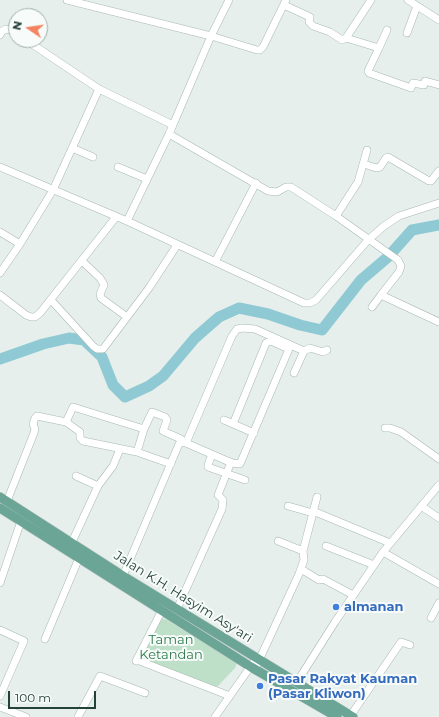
<!DOCTYPE html>
<html>
<head>
<meta charset="utf-8">
<style>
	body { margin:0 }
	#map { position:relative; width:439px; height:717px; overflow:hidden; background:#e6efeb; font-family:Montserrat,sans-serif }
	canvas { display:block }
	.north { position:absolute; left:8px; top:8px; width:40px; height:40px; box-sizing:border-box; background:#f7fbf9; border:1px solid #a3b1ad; border-radius:50%; rotate:283deg; font-size:11px; font-weight:700; line-height:16px; text-align:center; color:#24423a }
	.north::after { content:''; display:block; margin:auto; width:14px; height:18px; background:#f4845f; clip-path:polygon(50% 0,100% 100%,50% 72%,0 100%) }
	.scale { position:absolute; left:8px; top:691px; width:88px; height:18px; box-sizing:border-box; border:2px solid #24423a; border-top:0; padding-left:5px; font-size:12px; line-height:14px; white-space:nowrap; color:#24423a; -webkit-text-stroke:3px #f7fbf9; paint-order:stroke }
</style>
</head>
<body>
<div id="map">
<canvas width="439" height="717"></canvas>
<div class="north">N</div>
<div class="scale">100 m</div>
</div>
<script>
const g = document.querySelector('canvas').getContext('2d');
g.lineJoin = 'round';
function paint(path, color) { g.fillStyle = color; g.fill(path, 'evenodd'); }
const toPath = rows => new Path2D(rows.map(r => 'M' + r).join(''));
function stroke(path, color, width, dash) { g.strokeStyle = color; g.lineWidth = width; g.lineCap = dash ? 'butt' : 'round'; g.setLineDash(dash || []); g.stroke(path); }
function write(font, color, halo, rows, align = 'center') {
  g.font = font + ' Montserrat,sans-serif'; g.lineWidth = 4; g.setLineDash([]); g.textBaseline = 'middle'; g.strokeStyle = halo; g.fillStyle = color; for (const [text, x, y, turn = 0] of rows) {
    g.save(); g.translate(x, y); g.rotate((+turn || 0) * Math.PI / 180); g.textAlign = isNaN(turn) ? turn : align; if (halo) g.strokeText(text, 0, 0); g.fillText(text, 0, 0); g.restore();
  }
}
paint(toPath([
	[161,618,167,620,237,663,235,668,218,686,216,687,147,661,143,657,143,653]
]), '#bfe0c8');
stroke(toPath([
	[0,359,43,344,69,338,84,340,102,357,113,385,125,397,149,386,163,376,195,338,219,317,239,308,268,314,300,325,322,330,361,280,388,257,412,230,439,225]
]), '#8ec9d4', 11);
const minor = toPath([
	[67,0,211,36,257,50,260,50,263,47,286,0],
	[408,0,439,20],
	[284,5,310,17,309,22,313,26,330,32,342,40,346,38,371,0],
	[407,33,417,6],
	[0,35,2,31,6,29,13,31,16,33],
	[346,38,379,48,368,71,369,73,411,88,413,83,424,85,425,81,439,85],
	[26,40,99,89,173,125,211,36,229,0],
	[379,48,387,30],
	[173,125,169,134,268,191,277,192,286,187,291,187,336,216,398,260,401,266,399,272,381,295,439,322],
	[72,148,93,157],
	[364,164,376,168,380,167,386,158,388,157,429,181,431,181,439,171],
	[0,167,127,221,304,303,310,303,316,300,368,240,384,226,399,216,439,203],
	[118,167,147,179],
	[336,216,358,182,367,150],
	[127,221,169,134],
	[0,232,20,244],
	[82,261,100,278,103,283,104,285,100,294,101,298,127,317],
	[215,262,256,183],
	[0,273,20,244,53,190,99,89],
	[0,295,26,315,31,317,35,317,40,313,116,217],
	[51,300,93,346,97,349,103,349,149,288,177,245],
	[372,307,381,295],
	[294,373,304,351],
	[224,420,254,433],
	[66,422,73,407,144,429,152,412,165,417,167,420,163,431,181,439,182,442],
	[385,428,390,428,401,432,439,459],
	[144,429,137,452,171,464],
	[186,443,232,463,240,464,289,349,271,341,266,343,233,424],
	[212,454,208,465,208,467,245,480],
	[98,486,113,466,120,449],
	[7,501,34,433,35,429,33,424,35,418,37,416,66,422,80,432,80,438,83,441,137,452],
	[288,506,313,513],
	[421,506,439,518],
	[313,511,390,543],
	[278,541,303,551],
	[72,542,98,486,76,476],
	[326,546,374,565],
	[383,552,439,584],
	[301,569,319,580,323,579,353,595],
	[123,576,179,444,182,442,186,443,232,336,237,329,242,328,255,329,304,351,310,348,323,352,327,350],
	[0,583,21,521],
	[177,609,222,509,223,500,218,495,231,462],
	[431,618,439,603],
	[0,630,24,641,0,696],
	[45,639,79,558],
	[137,660,230,696],
	[136,661,162,610],
	[255,669,299,574,304,560,303,551,317,497],
	[297,682,335,622,383,552,439,485],
	[0,707,26,717],
	[351,715,401,642,410,645],
	[78,717,100,676,145,693],
	[215,717,253,663]
]);
const major = toPath([
	[0,497,123,576,353,717],
	[0,508,251,667,337,717]
]);
stroke(minor, '#a8b8b2', 8);
stroke(major, '#c2cac8', 10);
stroke(minor, '#fff', 7);
stroke(major, '#6aa596', 9);
for (const [x, y, r, color] of [
	[336,607,4,"#3f7fe0"],
	[260,686,4,"#3f7fe0"]
]) { const dot = new Path2D(); dot.arc(x, y, r, 0, 2 * Math.PI); g.fillStyle = color; g.fill(dot); stroke(dot, '#f7fbf9', 1.5); }
write('13px', '#24423a', '#f7fbf9', [
	["Jalan K.H. Hasyim Asy'ari",183,597,32]
]);
write('bold 13px', '#366cbe', '#f7fbf9', [
	["almanan",344,607],
	["Pasar Rakyat Kauman",268,679],
	["(Pasar Kliwon)",268,694]
], 'left');
write('13px', '#2d7a4b', '#f7fbf9', [
	["Taman",171,640],
	["Ketandan",171,655]
]);
</script>
</body>
</html>
